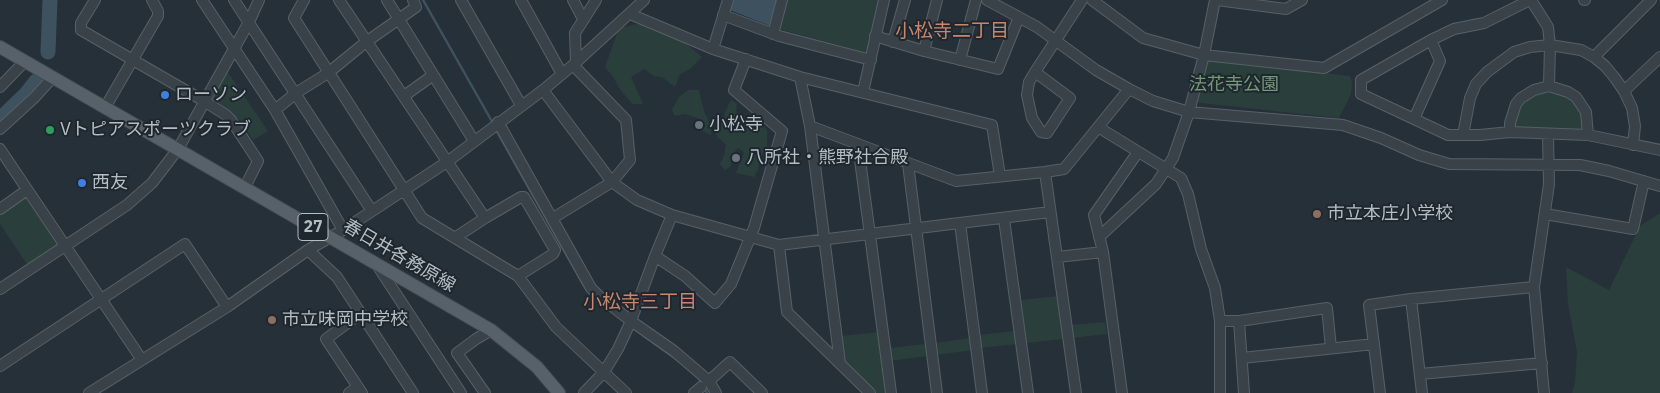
<!DOCTYPE html>
<html>
<head>
<meta charset="utf-8">
<style>
	body { margin:0 }
	canvas { display:block; background:#253039 }
</style>
</head>
<body>
<canvas width="1660" height="393"></canvas>
<script>
const g = document.querySelector('canvas').getContext('2d');
g.lineJoin = 'round';
function paint(path, color) { g.fillStyle = color; g.fill(path, 'evenodd'); }
const toPath = rows => new Path2D(rows.map(r => 'M' + r).join(''));
function stroke(path, color, width, dash) { g.strokeStyle = color; g.lineWidth = width; g.lineCap = dash ? 'butt' : 'round'; g.setLineDash(dash || []); g.stroke(path); }
function write(font, color, halo, rows, align = 'center') {
  g.font = font + ' "IBM Plex Sans","Noto Sans JP",sans-serif'; g.lineWidth = 4; g.setLineDash([]); g.textBaseline = 'middle'; g.strokeStyle = halo; g.fillStyle = color; for (const [text, x, y, turn = 0] of rows) {
    g.save(); g.translate(x, y); g.rotate((+turn || 0) * Math.PI / 180); g.textAlign = isNaN(turn) ? turn : align; if (halo) g.strokeText(text, 0, 0); g.fillText(text, 0, 0); g.restore();
  }
}
paint(toPath([
	[786,0,879,0,867,53,779,29],
	[642,23,679,38,702,57,690,69,680,74,675,87,662,77,654,76,644,69,631,77,643,104,632,104,619,88,614,78,605,67,619,28],
	[1208,59,1350,76,1352,82,1351,94,1339,118,1200,103,1197,100],
	[227,71,268,131,253,140,246,129,232,113,212,100],
	[688,90,699,90,704,111,711,126,711,135,703,131,703,122,697,118,685,114,675,116,672,110,679,97],
	[1549,90,1559,91,1580,106,1586,133,1512,130,1514,114,1529,96],
	[731,100,737,104,736,112,751,120,756,119,767,130,767,146,760,158,758,170,754,177,736,173,744,152,738,148,732,155,731,166,725,170,720,164,724,156,726,145,716,135,715,126,724,119,725,112],
	[27,194,62,245,29,267,0,224,0,212],
	[1660,213,1660,393,1572,393,1575,383,1577,352,1568,304,1566,267,1609,290,1640,226],
	[1058,296,1063,339,1027,343,1021,300],
	[1105,322,1107,334,1071,338,1070,325],
	[1015,331,1017,344,979,348,978,335],
	[878,332,887,393,875,393,846,365,842,336],
	[971,338,973,350,936,355,934,343],
	[926,344,927,356,890,361,889,348]
]), '#2a3e3b');
paint(toPath([
	[733,0,777,0,770,26,730,10]
]), '#3d515f');
stroke(toPath([
	[423,0,494,125],
	[496,130,584,286,593,297,609,310],
	[644,336,680,362],
	[699,379,707,393]
]), '#3d515f', 2.5);
stroke(toPath([
	[48,52,50,0],
	[0,119,26,94,36,81]
]), '#3d515f', 15);
const minor = toPath([
	[95,0,81,23,81,30,204,101,226,115,231,120,258,161,245,187],
	[202,0,275,110,343,230],
	[234,0,372,211],
	[304,0,294,18,422,218,518,276,556,327,626,393],
	[339,0,485,218],
	[387,0,474,141],
	[461,0,521,105],
	[521,0,562,74],
	[573,0,583,19],
	[987,0,1037,27,1096,70,1129,89,1153,101,1189,112,1343,125,1381,138,1419,155,1449,164,1580,165,1609,171,1660,186],
	[1092,0,1143,38,1204,55,1324,68,1442,0],
	[1217,0,1286,9,1302,0],
	[1530,0,1484,23,1454,29,1431,40,1361,80,1361,94,1448,135,1480,135,1510,132,1588,135,1660,150],
	[1531,0,1548,27,1550,45,1549,86],
	[1584,0,1585,0],
	[630,14,713,49,800,77,992,125,1000,176],
	[723,15,779,36,871,60],
	[773,34,782,0],
	[875,36,924,51,998,69,1019,17],
	[893,42,905,0],
	[713,49,728,0],
	[924,51,937,0],
	[1594,57,1651,0],
	[960,60,976,0],
	[576,62,575,33,596,0],
	[1035,72,1070,98,1047,133,1041,132,1032,118,1027,95,1029,82,1035,72,1067,23,1082,0],
	[800,77,810,126,840,363],
	[0,87,25,61],
	[543,90,612,182,637,200,672,215,779,245,1050,212],
	[1624,91,1660,57],
	[863,92,884,0],
	[404,96,432,76],
	[106,106,158,16,158,11,152,0],
	[275,110,296,93,328,73,366,42,416,7,413,0],
	[1414,119,1440,61,1431,40],
	[498,122,591,288,599,296,631,321,674,351,709,381,716,393],
	[810,126,956,181,1045,172,1064,169,1129,89],
	[1098,127,1181,178,1188,194,1201,249,1215,288,1220,321,1220,393],
	[0,129,35,97,53,77],
	[1510,132,1510,123,1516,104,1521,98,1534,90,1549,86,1568,92,1576,97,1586,112,1588,135],
	[1463,135,1470,98,1476,84,1487,72,1514,52,1530,47,1550,45,1581,50,1594,57,1605,66,1615,78,1624,91,1632,108,1635,126,1633,145],
	[858,145,891,393],
	[0,149,142,360],
	[908,164,937,393],
	[1045,172,1076,393],
	[0,209,27,190],
	[1545,214,1633,229,1644,181],
	[553,218,612,182,630,160,626,120,573,65],
	[1004,219,1028,393],
	[960,223,982,393],
	[456,237,485,218,521,197,524,197,555,250,553,254,518,276],
	[1099,237,1156,184,1173,158,1189,112,1204,55,1215,0],
	[779,245,787,312,870,393],
	[308,250,337,277,413,393],
	[655,256,685,276,715,303,731,284,754,228,782,131,734,90,746,59],
	[1057,257,1103,252],
	[377,265,461,393],
	[0,289,127,205,152,183,178,149,249,22,259,0],
	[1411,299,1422,393],
	[361,313,326,339,362,393],
	[1220,321,1239,321,1327,308,1331,348],
	[1239,321,1244,393],
	[1242,358,1374,344],
	[0,366,185,244,227,307],
	[1420,374,1542,363],
	[709,381,730,362,762,393],
	[89,393,227,307,308,250,343,230,447,162,543,90,573,65,644,0],
	[349,393,358,387],
	[485,393,457,353,476,339,491,330],
	[584,393,604,372,618,349,631,321,655,256,672,215],
	[694,393,701,387],
	[1122,393,1103,252,1094,215,1138,152],
	[1380,393,1369,305,1411,299,1534,287],
	[1544,393,1534,287,1549,184,1548,135]
]);
const major = toPath([
	[0,47,491,330,537,367,559,393]
]);
stroke(minor, '#576067', 12);
stroke(major, '#424b52', 14);
stroke(minor, '#394249', 10);
stroke(major, '#576169', 12);
for (const [x, y, r, color] of [
	[165,95,5,"#3f7fe0"],
	[699,125,5,"#6b7280"],
	[50,130,5,"#2e9e5b"],
	[736,158,5,"#6b7280"],
	[82,183,5,"#3f7fe0"],
	[1317,214,5,"#8d6e63"],
	[272,320,5,"#8d6e63"]
]) { const dot = new Path2D(); dot.arc(x, y, r, 0, 2 * Math.PI); g.fillStyle = color; g.fill(dot); stroke(dot, '#1e272e', 2); }
for (const [x, y, w] of [
	[313,227,30]
]) { const box = new Path2D(); box.roundRect(x - w / 2, y - 13.5, w, 27, 4); g.fillStyle = '#1e272e'; g.fill(box); stroke(box, '#b4bdc5', 1); }
write('bold 16px', '#b4bdc5', null, [
	["27",313,227]
]);
write('18px', '#759878', '#1e272e', [
	["法花寺公園",1234,85]
]);
write('18px', '#b4bdc5', '#1e272e', [
	["ローソン",175,95],
	["小松寺",709,125],
	["Vトピアスポーツクラブ",60,130],
	["八所社・熊野社合殿",746,158],
	["西友",92,183],
	["市立本庄小学校",1327,214],
	["市立味岡中学校",282,320]
], 'left');
write('18px', '#b4bdc5', '#1e272e', [
	["春日井各務原線",399,256,30]
]);
write('19px', '#c6876e', '#1e272e', [
	["小松寺二丁目",952,32],
	["小松寺三丁目",640,303]
]);
</script>
</body>
</html>
